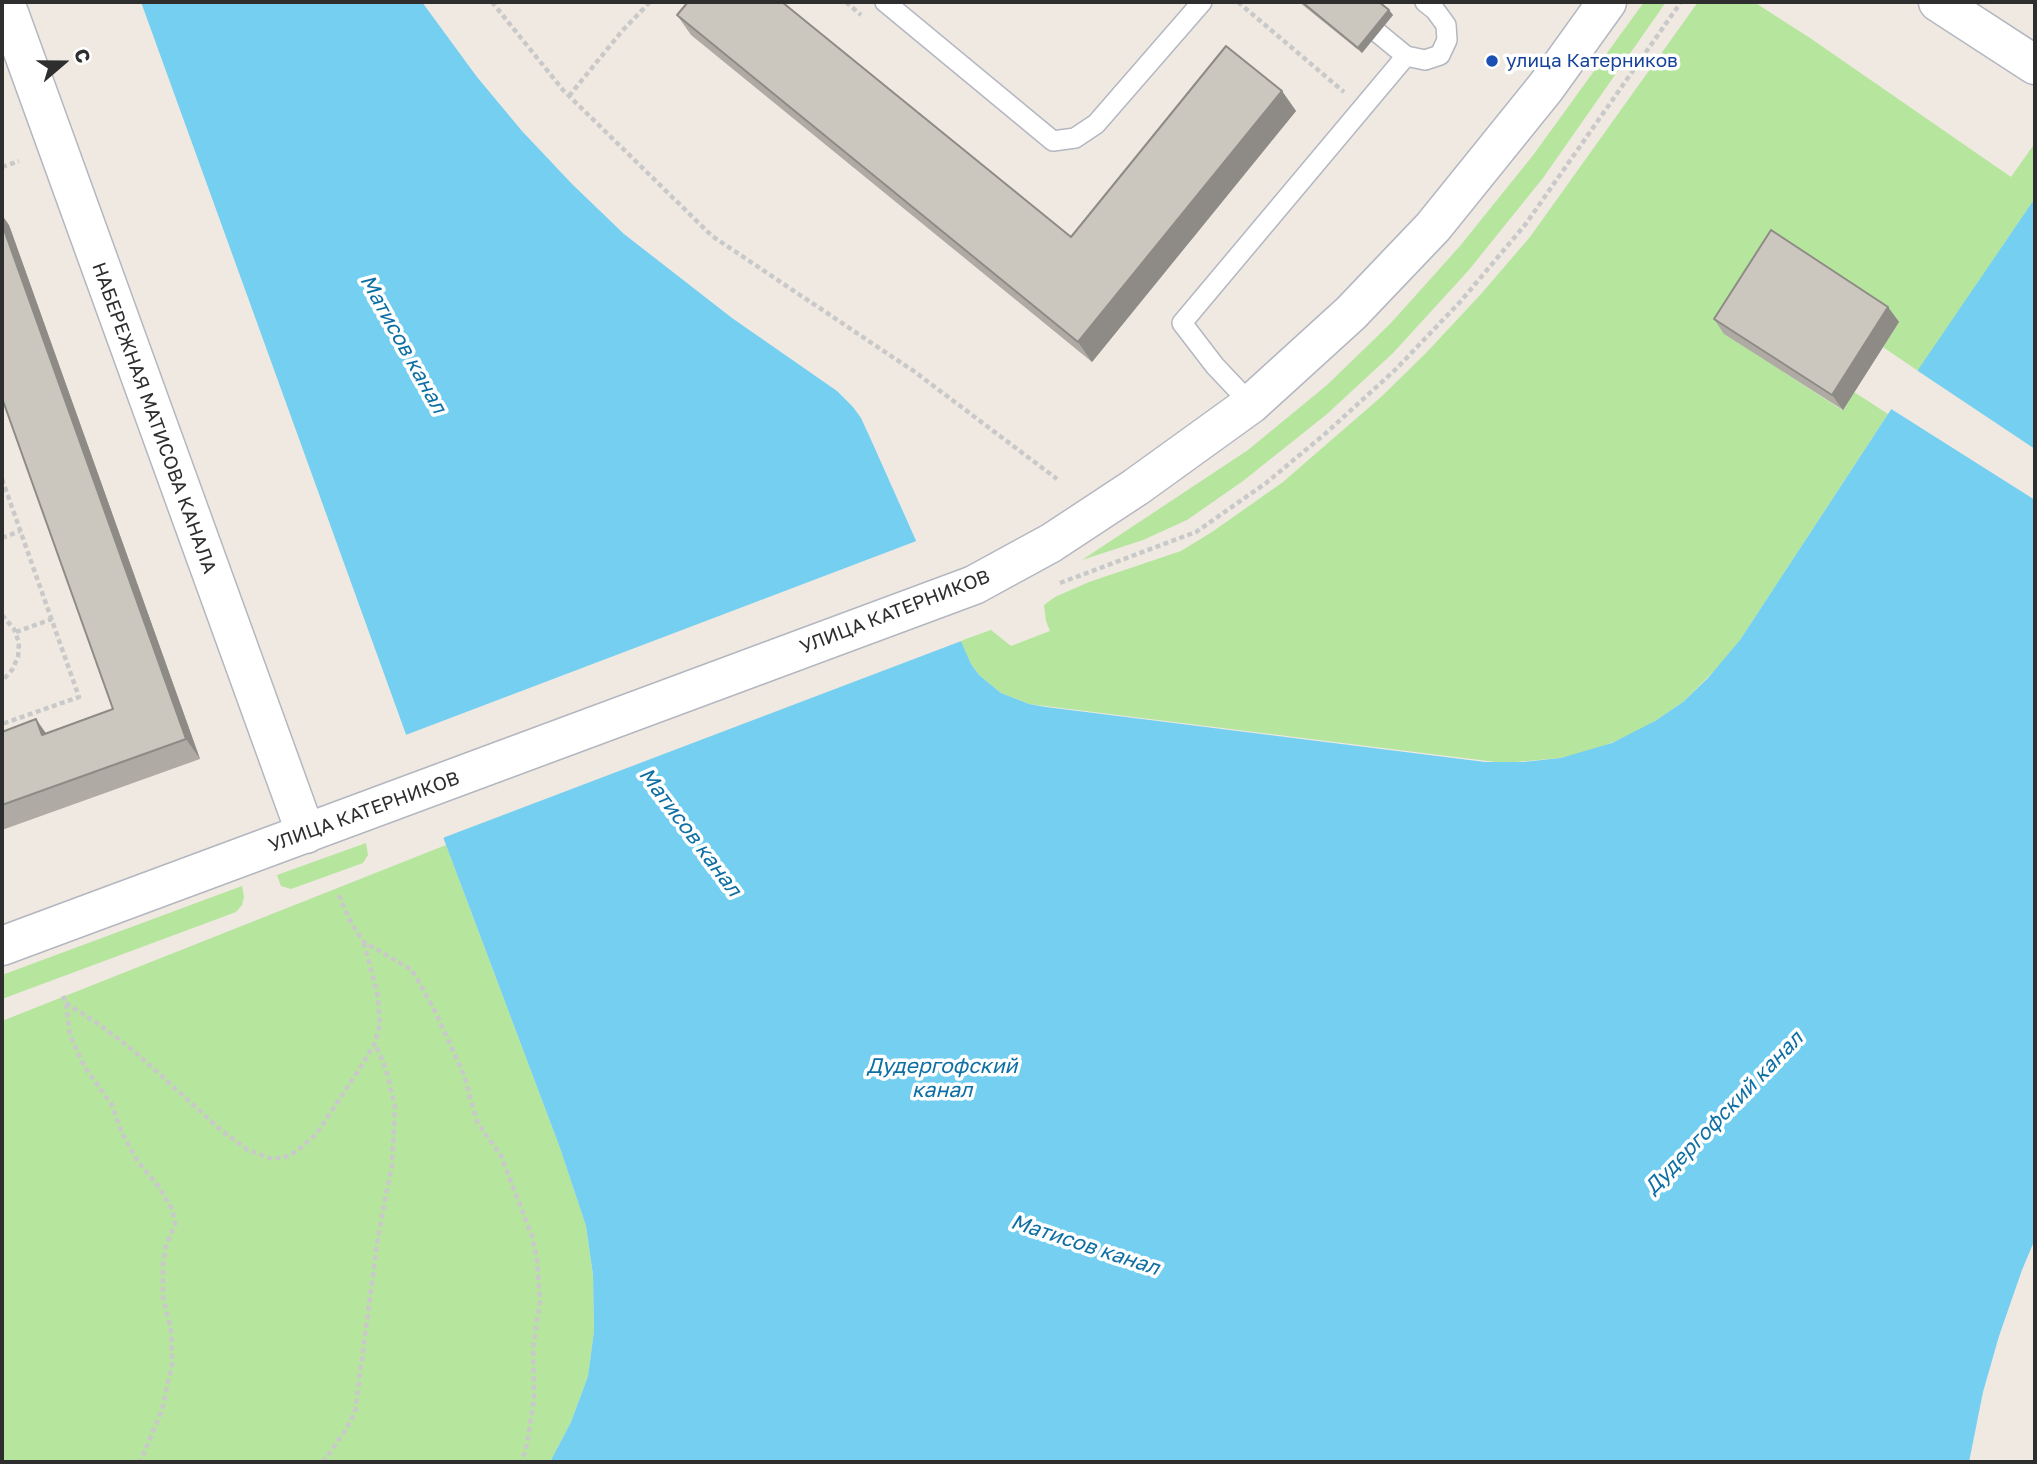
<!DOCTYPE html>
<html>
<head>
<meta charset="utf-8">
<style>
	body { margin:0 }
	#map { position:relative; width:2037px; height:1464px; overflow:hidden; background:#efe9e1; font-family:"Golos Text",sans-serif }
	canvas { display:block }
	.frame { position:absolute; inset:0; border:4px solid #2e2e2e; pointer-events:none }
	.north { position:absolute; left:28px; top:28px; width:70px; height:70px; -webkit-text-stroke:5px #fff; paint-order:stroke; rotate:70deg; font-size:19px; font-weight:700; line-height:28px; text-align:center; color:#2e2e2e }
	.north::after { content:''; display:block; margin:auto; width:24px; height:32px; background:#2e2e2e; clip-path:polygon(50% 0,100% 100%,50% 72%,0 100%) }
</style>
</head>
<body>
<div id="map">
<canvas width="2037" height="1464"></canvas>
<div class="frame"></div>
<div class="north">С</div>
</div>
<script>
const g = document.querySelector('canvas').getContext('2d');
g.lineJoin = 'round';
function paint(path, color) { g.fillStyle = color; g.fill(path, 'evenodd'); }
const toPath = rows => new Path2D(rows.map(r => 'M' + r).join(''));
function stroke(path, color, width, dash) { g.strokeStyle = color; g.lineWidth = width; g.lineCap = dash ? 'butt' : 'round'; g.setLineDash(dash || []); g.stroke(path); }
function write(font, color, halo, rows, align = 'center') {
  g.font = font + ' "Golos Text",sans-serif'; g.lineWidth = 7; g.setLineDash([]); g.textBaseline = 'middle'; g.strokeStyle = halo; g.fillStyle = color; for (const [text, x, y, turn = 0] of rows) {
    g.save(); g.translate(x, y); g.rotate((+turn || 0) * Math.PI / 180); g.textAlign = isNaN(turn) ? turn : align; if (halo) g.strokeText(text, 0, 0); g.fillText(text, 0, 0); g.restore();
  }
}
paint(toPath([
	[1644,2,1666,2,1543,178,1468,271,1393,353,1327,414,1243,481,1187,520,1143,540,1082,560,1248,450,1327,385,1390,324,1460,246,1534,154],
	[1698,2,1754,2,1810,38,2011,177,2035,143,2035,198,1918,371,1883,347,1899,322,1725,334,1842,410,1854,392,1888,414,1740,640,1719,666,1683,702,1643,729,1597,749,1561,758,1504,763,1029,704,1001,693,979,675,971,664,960,641,991,630,1011,646,1050,631,1046,621,1044,605,1055,597,1089,582,1181,551,1212,532,1283,482,1381,397,1426,353,1481,294,1530,237],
	[366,843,368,855,363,863,291,889,281,886,277,875],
	[446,845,560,1148,586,1226,593,1275,594,1331,588,1376,571,1422,550,1462,2,1462,2,1021],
	[242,886,244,897,242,905,236,912,2,999,2,975]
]), '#b6e59e');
paint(toPath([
	[141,2,422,2,477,77,522,131,572,184,624,234,732,318,837,391,853,407,861,418,872,442,971,664,979,675,1001,693,1029,704,1046,707,1485,762,1523,762,1561,758,1612,743,1655,721,1683,702,1708,678,1740,640,1888,414,2035,198,2035,1239,2022,1270,1999,1336,1983,1392,1969,1462,550,1462,571,1422,588,1376,594,1331,593,1275,586,1226,560,1148,446,845]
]), '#75cff0');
paint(toPath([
	[1915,369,2035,449,2035,500,1888,407],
	[919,540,964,640,440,839,403,736]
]), '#efe9e1');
const service = toPath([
	[885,2,1053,141,1075,138,1096,124,1202,2],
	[1378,33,1406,56,1425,60,1440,55,1447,40,1446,25,1435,10,1425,2],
	[1251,404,1215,366,1182,323,1406,56]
]);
const minor = toPath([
	[5,2,306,834],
	[2,946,974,585,1051,543,1136,487,1251,404,1351,313,1433,227,1546,87,1607,2]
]);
const tertiary = toPath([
	[1938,2,2035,65]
]);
stroke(service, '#b4b7c1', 22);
stroke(minor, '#b4b7c1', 41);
stroke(tertiary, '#b4b7c1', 41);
stroke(toPath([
	[492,2,563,90,712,236,915,372,1057,479],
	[846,2,861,15],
	[1238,2,1344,92],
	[569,96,622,31,650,2],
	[2,167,19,161],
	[2,479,79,697,2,724],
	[2,538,20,531],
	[1060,583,1196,532,1266,483,1326,433,1395,370,1460,302,1525,225,1681,2],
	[2,615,14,629,19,643,18,657,12,670,2,681],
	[16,632,52,619],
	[339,895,351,923,364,942,412,970,434,1009,464,1075,477,1122,501,1156,532,1236,537,1261,540,1301,533,1347,534,1399,526,1450,521,1462],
	[63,996,66,1003,70,1035,84,1066,112,1105,121,1131,138,1162,159,1187,172,1209,175,1224,166,1246,163,1264,163,1297,171,1330,172,1365,162,1410,140,1462],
	[66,1003,101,1026,134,1051,222,1131,248,1150,272,1159,289,1156,303,1146,317,1133,360,1068,375,1043,380,1024,378,997,364,943],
	[323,1462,345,1431,355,1412,378,1237,392,1164,395,1107,386,1069,375,1044]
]), '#c9c9c9', 4.5, [5, 3.5]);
stroke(service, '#fff', 19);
stroke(minor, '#fff', 38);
stroke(tertiary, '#fff', 38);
paint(toPath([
	[1299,2,1379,2,1393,15,1362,53],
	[677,15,1071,237,1282,91,1296,111,1092,362,691,35],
	[9,225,200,759,2,830,2,732,46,733,113,709],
	[1888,307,1899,322,1843,410,1724,334,1714,319]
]), '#afaba4');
paint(toPath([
	[1389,10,1393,15,1362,53,1358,48],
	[1282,91,1296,111,1092,362,1078,342],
	[2,215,9,225,200,759,186,739,2,224],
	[1888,307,1899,322,1843,410,1832,395],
	[36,719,50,739,42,735]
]), '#8e8b86');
const building = toPath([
	[688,2,782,2,1071,237,1226,46,1282,91,1078,342,677,15,688,2],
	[1302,2,1379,2,1389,10,1358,48,1302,2],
	[2,224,186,739,2,805,2,732,36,719,42,735,113,709,2,398,2,224],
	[1771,230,1888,307,1832,395,1714,319,1771,230]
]);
paint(building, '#cbc7bf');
stroke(building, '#8e8b86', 2);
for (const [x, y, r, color] of [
	[1492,61,7,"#1a4fb4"]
]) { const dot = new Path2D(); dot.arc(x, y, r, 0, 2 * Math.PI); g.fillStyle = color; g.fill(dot); stroke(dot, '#fff', 2.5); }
write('19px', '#164399', '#fff', [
	["улица Катерников",1506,61]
], 'left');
write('19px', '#2e2e2e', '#fff', [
	["НАБЕРЕЖНАЯ МАТИСОВА КАНАЛА",154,418,70],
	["УЛИЦА КАТЕРНИКОВ",895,612,-21],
	["УЛИЦА КАТЕРНИКОВ",364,812,-20]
]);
write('italic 21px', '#0d6fa3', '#fff', [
	["Матисов канал",403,344,61],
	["Матисов канал",690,832,53],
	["Дудергофский",942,1066],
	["канал",942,1090],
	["Дудергофский канал",1724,1113,-46],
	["Матисов канал",1085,1245,18]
]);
</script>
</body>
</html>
